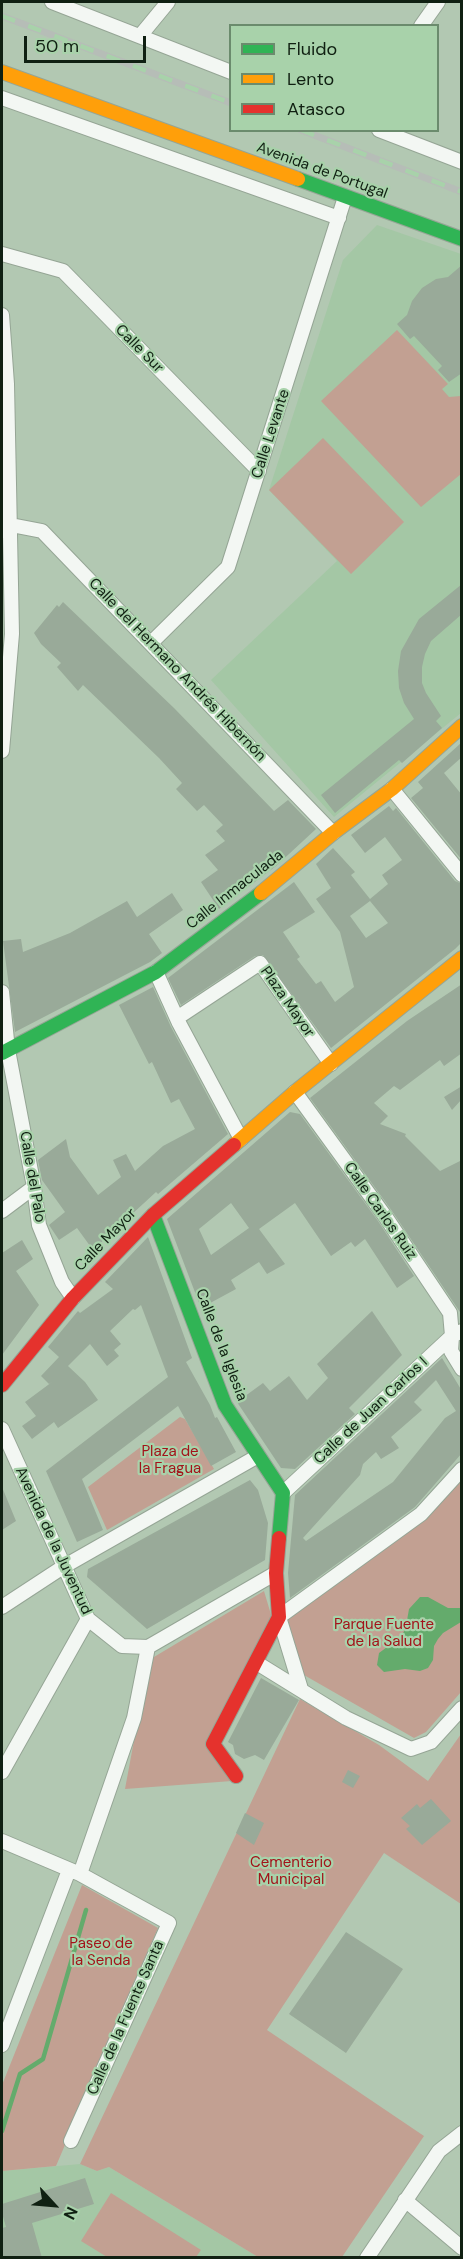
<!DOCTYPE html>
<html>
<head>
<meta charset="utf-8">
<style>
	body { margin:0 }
	#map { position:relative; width:463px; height:2259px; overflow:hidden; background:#b2c8b2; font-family:"DM Sans",sans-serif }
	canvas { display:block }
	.frame { position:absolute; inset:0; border:3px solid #102012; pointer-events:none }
	.legend { position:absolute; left:229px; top:24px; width:210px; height:108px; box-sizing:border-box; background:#a8d2aa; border:2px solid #6b8b6d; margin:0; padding:8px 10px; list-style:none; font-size:18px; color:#102012 }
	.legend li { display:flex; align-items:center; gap:12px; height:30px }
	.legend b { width:30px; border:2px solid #6b8b6d }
	.north { position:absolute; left:24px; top:2175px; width:60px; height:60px; -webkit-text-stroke:4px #a8d2aa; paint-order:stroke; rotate:116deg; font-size:16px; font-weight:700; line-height:24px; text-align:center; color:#102012 }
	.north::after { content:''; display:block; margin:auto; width:21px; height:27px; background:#102012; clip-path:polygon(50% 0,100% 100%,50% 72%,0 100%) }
	.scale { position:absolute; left:24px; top:36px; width:122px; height:27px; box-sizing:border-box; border:3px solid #102012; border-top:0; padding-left:8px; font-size:18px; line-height:21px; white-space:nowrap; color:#102012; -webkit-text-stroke:4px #a8d2aa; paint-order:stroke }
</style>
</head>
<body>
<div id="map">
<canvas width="463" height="2259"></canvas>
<div class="frame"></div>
<ul class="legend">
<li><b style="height:8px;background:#30b455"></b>Fluido</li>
<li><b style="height:8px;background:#ff9f0a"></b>Lento</li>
<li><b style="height:8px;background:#e5322d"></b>Atasco</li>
</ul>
<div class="north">N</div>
<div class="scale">50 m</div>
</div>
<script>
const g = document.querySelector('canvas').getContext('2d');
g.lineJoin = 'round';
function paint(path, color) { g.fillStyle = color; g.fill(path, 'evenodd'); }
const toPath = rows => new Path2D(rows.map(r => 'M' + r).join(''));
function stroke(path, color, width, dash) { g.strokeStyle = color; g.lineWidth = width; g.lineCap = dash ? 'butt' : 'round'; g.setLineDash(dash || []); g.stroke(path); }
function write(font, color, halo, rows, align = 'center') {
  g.font = font + ' "DM Sans",sans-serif'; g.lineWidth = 4.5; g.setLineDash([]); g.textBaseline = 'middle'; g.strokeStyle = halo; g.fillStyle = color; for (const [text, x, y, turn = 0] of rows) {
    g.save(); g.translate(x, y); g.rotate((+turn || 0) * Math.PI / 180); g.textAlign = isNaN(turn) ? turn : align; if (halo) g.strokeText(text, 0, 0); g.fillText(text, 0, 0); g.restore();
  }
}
paint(toPath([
	[377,225,461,254,461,713,334,817,211,680,337,561,269,490,343,260],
	[80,2164,97,2171,109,2167,258,2257,2,2258,2,2171]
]), '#a4c7a5');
paint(toPath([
	[397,330,448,384,442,389,449,397,461,396,461,474,421,507,321,401],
	[323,438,404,522,351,574,269,490],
	[180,1417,185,1419,214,1469,107,1530,88,1487],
	[461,1469,461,1692,426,1732,414,1738,304,1675,279,1617,421,1514],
	[264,1591,272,1618,206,1746,232,1781,125,1789,149,1660],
	[300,1699,379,1745,428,1781,461,1734,461,1904,384,1853,267,2030,424,2136,342,2257,258,2257,109,2167,97,2171,80,2164],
	[82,1885,158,1928,56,2166,2,2171,2,2085],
	[111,2193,201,2250,196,2257,107,2257,81,2241]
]), '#c2a092');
paint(toPath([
	[420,1597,428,1597,448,1608,460,1608,461,1622,443,1633,438,1639,434,1646,433,1660,428,1668,420,1671,405,1669,384,1672,377,1665,379,1653,402,1636,406,1626,409,1609]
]), '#64ab6c');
stroke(toPath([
	[2,2131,20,2074,43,2059,86,1910]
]), '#64ab6c', 4.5);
paint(toPath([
	[462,265,462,373,449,382,438,370,442,366,414,336,410,339,397,324,407,315,412,301,422,288,436,279,448,277],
	[462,584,462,614,431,641,425,654,422,667,422,683,426,693,441,716,436,721,442,728,402,763,399,760,335,813,321,795,414,719,404,703,399,688,398,671,401,651,419,619],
	[63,602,174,708,274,811,288,800,316,829,276,866,219,909,201,882,218,870,205,855,225,841,216,831,223,825,204,805,197,811,176,789,182,783,159,758,83,685,78,691,57,667,61,663,41,644,34,633,57,605,59,607],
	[461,743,462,757,444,773,462,795,462,860,411,798,423,788,418,782],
	[389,806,393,811,396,808,455,881,462,884,462,942,455,949,331,1048,263,955,255,956,181,1005,168,978,294,882,315,912,283,932,300,957,297,959,316,984,321,981,335,1002,354,987,340,932,316,899,331,888,316,864,333,848,355,872,351,875,370,899,388,884,382,875,402,860,385,837,365,853,351,835],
	[370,901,388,923,366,938,350,916],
	[172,893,183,910,149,934,162,953,150,962,15,1032,3,941,21,939,23,952,70,933,127,901,137,917],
	[462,984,462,1053,444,1066,440,1060,400,1090,394,1086,374,1103,388,1116,380,1124,406,1134,405,1136,440,1171,462,1160,462,1315,392,1211,310,1098,407,1021],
	[153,987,171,1027,228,1134,158,1194,156,1192,93,1250,77,1228,59,1240,49,1225,65,1212,42,1180,38,1160,66,1139,70,1157,98,1195,121,1177,113,1160,126,1154,135,1171,163,1146,195,1129,179,1099,171,1103,152,1062,149,1064,119,1005],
	[462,1086,462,1099,452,1110,444,1097],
	[290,1112,300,1114,378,1221,414,1276,397,1288,365,1239,355,1247,351,1242,331,1256,295,1203,259,1229,285,1264,267,1274,259,1262,231,1280,236,1289,201,1308,167,1219],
	[231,1203,249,1228,211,1255,199,1229],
	[148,1237,192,1358,186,1362,210,1405,215,1418,217,1417,236,1452,211,1466,178,1406,82,1479,103,1530,77,1542,46,1471,168,1377,141,1305,135,1310,133,1309,110,1331,121,1344,114,1350,119,1356,107,1366,90,1344,68,1366,85,1382,98,1400,58,1428,54,1422,32,1439,22,1426,36,1416,25,1402,52,1382,49,1384,41,1376,59,1357,48,1347,78,1311,80,1313,113,1289,105,1282],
	[22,1240,33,1259,16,1271,39,1305,2,1355,2,1253],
	[372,1311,402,1355,349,1408,355,1414,295,1469,281,1468,237,1402,263,1383,270,1391,289,1376,307,1400,328,1378,317,1364],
	[442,1358,462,1391,462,1453,415,1507,290,1598,288,1573,295,1495],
	[436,1380,456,1411,445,1418,393,1482,306,1541,303,1538,360,1475,363,1464,376,1452,381,1459,399,1448,391,1437,422,1410,414,1402],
	[250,1480,258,1490,268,1523,265,1560,147,1629,87,1577,88,1569],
	[2,1487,16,1521,2,1530],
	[261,1678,299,1700,264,1760,255,1755,244,1759,235,1754,233,1745,228,1742],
	[348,1770,360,1776,353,1788,342,1782],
	[431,1799,451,1821,422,1845,406,1829,410,1826,401,1818,417,1804,420,1808],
	[245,1813,264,1823,254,1845,236,1833],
	[346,1932,403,1969,346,2053,289,2014],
	[85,2178,94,2204,32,2223,42,2258,2,2258,2,2228,6,2227,2,2213,2,2204]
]), '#9a9');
const street = toPath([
	[52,2,231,72],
	[421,26,438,2],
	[140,36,168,2],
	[2,98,339,218],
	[379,130,462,162],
	[2,254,63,271,259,471],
	[2,315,7,384,12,634,2,751],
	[2,531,11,525,42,531,333,833],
	[151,643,228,567,345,197],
	[392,789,462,875],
	[156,972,179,1023,241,1139],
	[2,992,8,1050,34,1187,39,1225,62,1282,73,1298],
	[177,1018,260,963,331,1064],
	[295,1092,385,1216,450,1313,452,1336,451,1351,462,1369],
	[2,1211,34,1187],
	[2,1429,88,1619,122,1646,148,1647,276,1573],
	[283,1493,452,1336,462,1331],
	[2,1607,63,1567,258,1456],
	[257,1663,346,1718,411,1749,431,1742,462,1708],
	[301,1689,279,1617,421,1514,462,1469],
	[2,1772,88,1619],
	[2,1841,80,1874,169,1923,71,2141],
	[80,1874,134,1718,148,1647],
	[2,2045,69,1870],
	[405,2200,462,2248],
	[367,2258,439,2151,462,2133]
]);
const fast = toPath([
	[298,179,462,239],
	[2,1053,156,972,261,893],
	[153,1215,225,1405,283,1493,279,1538]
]);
const slow = toPath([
	[2,72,298,179],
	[261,893,333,833,392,789,462,726],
	[234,1145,295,1092,462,958]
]);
const jam = toPath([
	[2,1385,73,1298,153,1215,234,1145],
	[236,1776,213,1744,279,1617,276,1573,279,1538]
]);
stroke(street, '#95a595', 16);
stroke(fast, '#95a595', 16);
stroke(slow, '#95a595', 16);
stroke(jam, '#95a595', 16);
stroke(street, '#f3f7f3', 14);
stroke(fast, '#30b455', 14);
stroke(slow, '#ff9f0a', 14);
stroke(jam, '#e5322d', 14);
const rail = toPath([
	[2,16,231,103],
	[301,130,462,192]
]);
stroke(rail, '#b6bdb7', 7);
stroke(rail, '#a8d2aa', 4.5, [14]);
write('15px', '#102012', '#a8d2aa', [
	["Avenida de Portugal",322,171,20],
	["Calle Sur",139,349,45],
	["Calle Levante",271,434,-72],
	["Calle del Hermano Andrés Hibernón",177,670,46],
	["Calle Inmaculada",235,890,-38],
	["Plaza Mayor",287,1002,55],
	["Calle del Palo",32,1177,80],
	["Calle Carlos Ruiz",380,1211,55],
	["Calle Mayor",106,1240,-46],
	["Calle de la Iglesia",221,1345,69],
	["Calle de Juan Carlos I",371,1411,-43],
	["Avenida de la Juventud",53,1541,65],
	["Calle de la Fuente Santa",126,2018,-66]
]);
write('15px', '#a3131a', '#a8d2aa', [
	["Plaza de",170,1452],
	["la Fragua",170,1469],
	["Parque Fuente",384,1625],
	["de la Salud",384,1642],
	["Cementerio",291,1863],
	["Municipal",291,1880],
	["Paseo de",101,1944],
	["la Senda",101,1961]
]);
</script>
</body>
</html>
